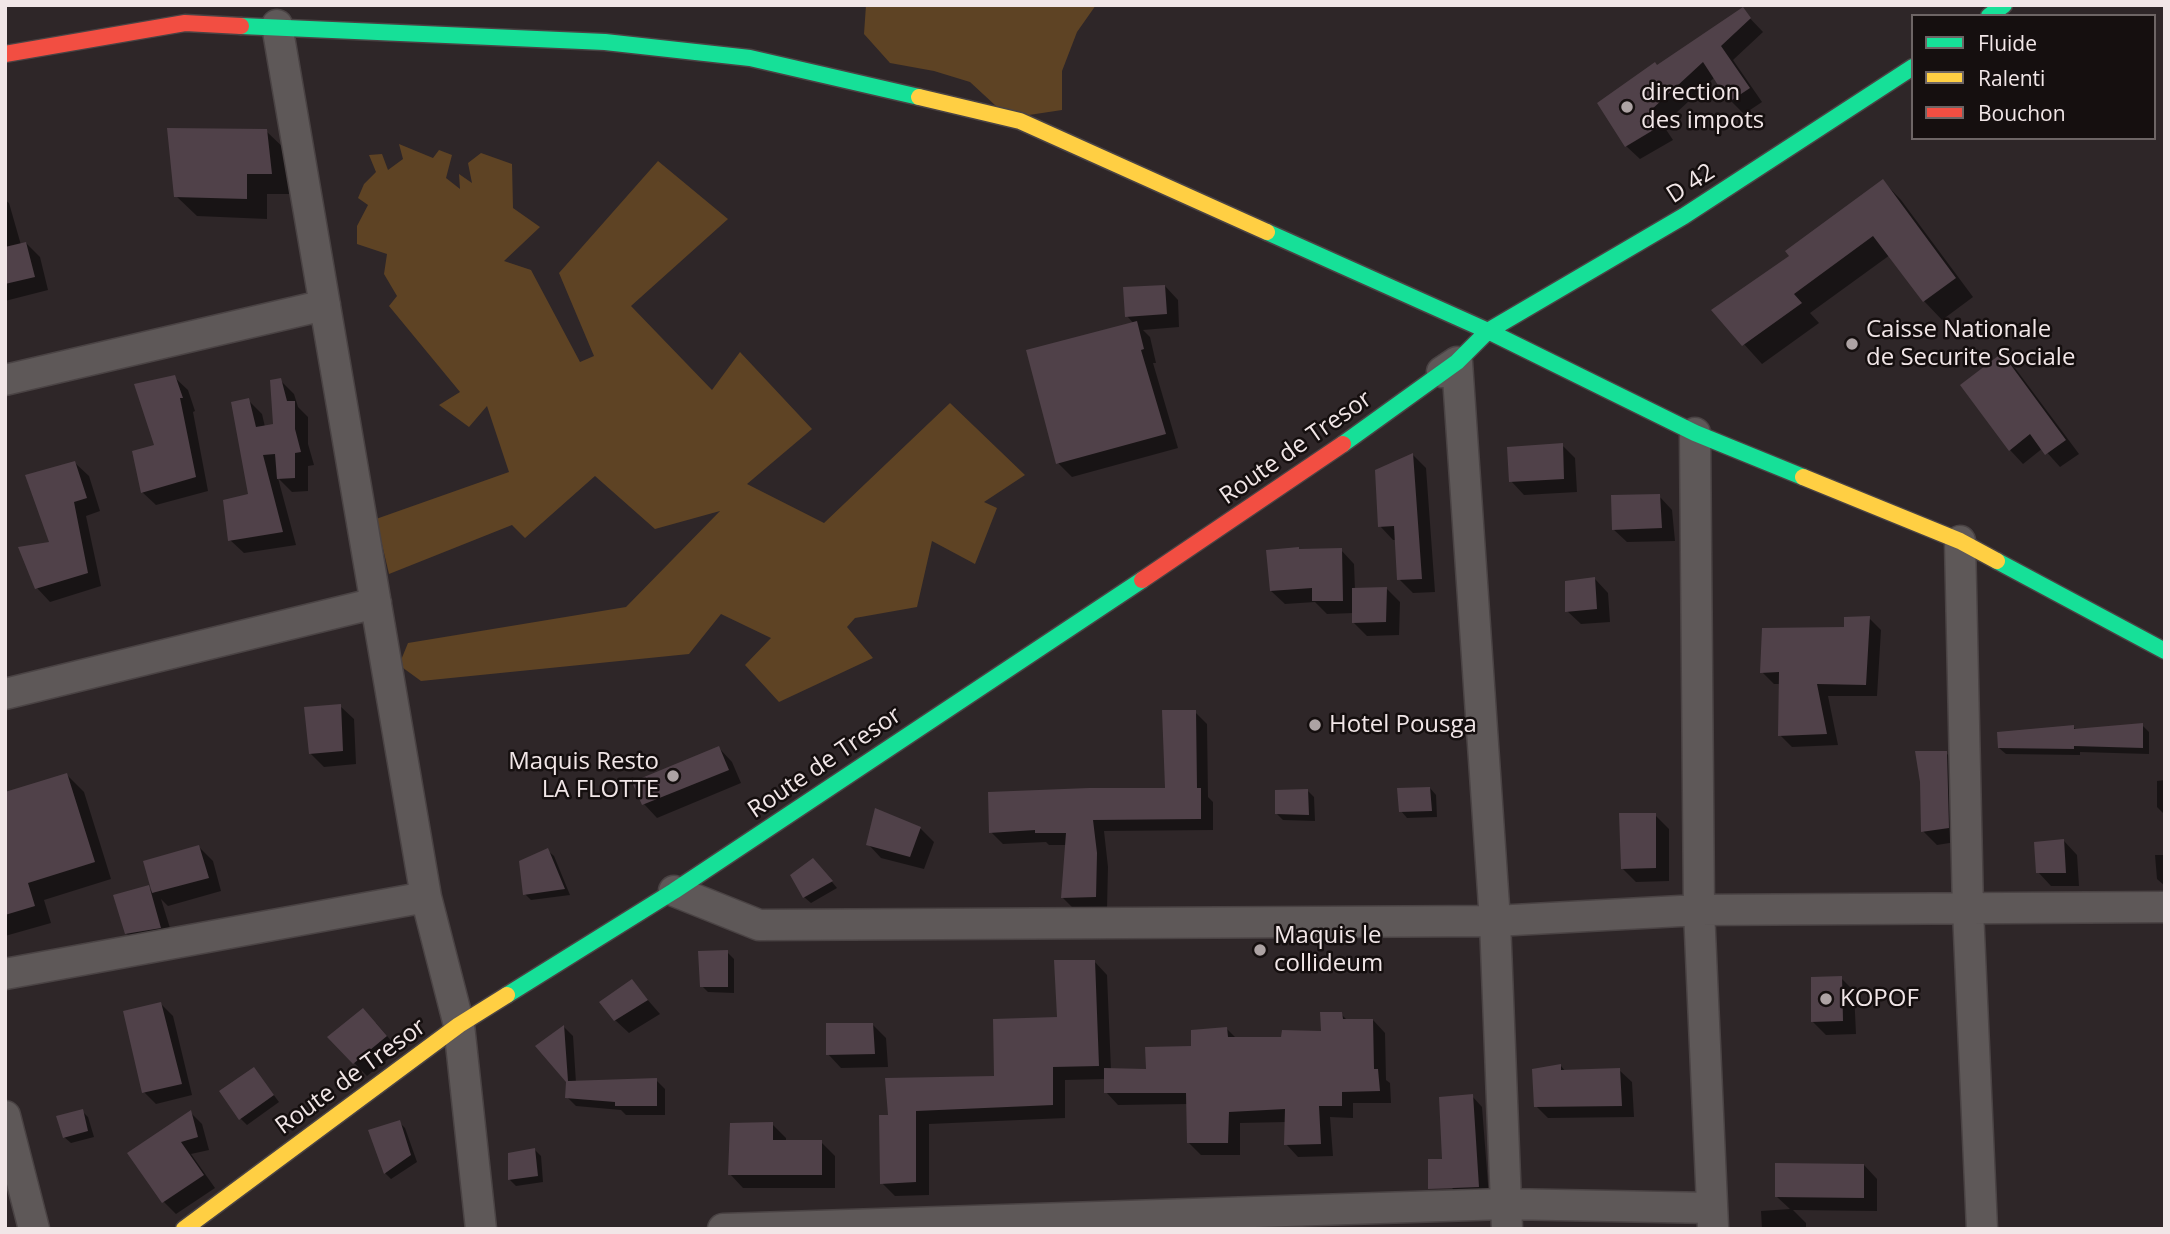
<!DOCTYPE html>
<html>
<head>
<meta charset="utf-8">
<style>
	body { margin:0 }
	#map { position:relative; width:2170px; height:1234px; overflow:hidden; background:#2e2628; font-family:"Open Sans",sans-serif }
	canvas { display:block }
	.frame { position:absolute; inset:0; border:7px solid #f1e6e7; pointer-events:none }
	.legend { position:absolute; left:1911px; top:14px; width:245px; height:126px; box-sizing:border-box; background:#150f0f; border:2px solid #6d6565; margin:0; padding:9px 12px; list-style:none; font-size:21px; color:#f1e6e7 }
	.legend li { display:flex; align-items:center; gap:14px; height:35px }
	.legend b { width:35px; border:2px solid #6d6565 }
</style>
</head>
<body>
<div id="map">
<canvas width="2170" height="1234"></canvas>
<div class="frame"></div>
<ul class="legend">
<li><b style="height:9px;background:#16e098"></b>Fluide</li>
<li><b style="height:9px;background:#ffcf43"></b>Ralenti</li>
<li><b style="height:9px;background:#f24e42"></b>Bouchon</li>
</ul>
</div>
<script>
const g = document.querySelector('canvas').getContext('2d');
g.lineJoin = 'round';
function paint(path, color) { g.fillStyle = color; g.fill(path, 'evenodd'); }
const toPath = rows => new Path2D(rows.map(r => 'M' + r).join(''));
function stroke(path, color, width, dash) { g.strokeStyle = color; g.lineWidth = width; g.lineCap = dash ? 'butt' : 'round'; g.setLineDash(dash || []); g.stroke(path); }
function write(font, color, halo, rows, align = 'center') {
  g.font = font + ' "Open Sans",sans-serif'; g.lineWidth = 5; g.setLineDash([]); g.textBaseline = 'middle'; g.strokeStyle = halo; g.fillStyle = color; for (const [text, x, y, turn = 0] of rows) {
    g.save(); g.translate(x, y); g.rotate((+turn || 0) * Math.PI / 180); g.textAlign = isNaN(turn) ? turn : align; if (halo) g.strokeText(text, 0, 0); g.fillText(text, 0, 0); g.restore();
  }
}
paint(toPath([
	[866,5,1096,5,1077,32,1062,71,1062,110,1009,118,970,82,934,71,890,63,864,34],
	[399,144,433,158,439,150,452,155,446,178,460,189,459,174,472,183,468,163,481,153,512,164,513,208,540,227,504,261,531,270,580,362,594,356,559,273,658,161,728,219,631,306,712,390,740,352,812,429,747,484,824,523,950,403,1025,475,984,502,997,508,975,564,932,541,917,607,855,618,847,627,873,658,779,702,745,665,771,638,721,614,689,654,421,681,399,665,408,643,626,607,720,511,655,529,595,476,525,538,512,525,389,574,376,519,509,472,487,406,469,427,439,405,460,392,389,306,397,296,384,274,387,254,357,244,357,226,368,205,358,198,364,184,376,172,369,155,382,154,388,170,403,159]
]), '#5e4324');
paint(toPath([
	[1744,12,1763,32,1733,60,1762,102,1744,114,1731,101,1715,77,1663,125,1673,140,1640,159,1626,146,1657,67],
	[266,131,287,151,291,194,267,194,267,219,197,216,176,196],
	[1883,181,1901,200,1973,297,1942,320,1924,301,1890,255,1810,313,1819,323,1762,364,1713,310,1792,256],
	[5,200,9,203,21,245,26,243,40,257,48,290,5,301],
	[1165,286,1178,300,1179,327,1143,330,1150,337,1156,363,1153,363,1178,448,1072,477,1058,463,1134,324,1127,316],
	[2002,355,2015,368,2079,454,2060,467,2043,448,2023,464,2010,450,1962,385],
	[174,377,188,390,195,411,193,412,208,491,156,505,142,492],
	[280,380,294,394,298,407,308,417,308,444,314,465,308,466,308,491,292,492,278,478,296,545,244,553,230,540,250,495,248,400,262,414,265,427,275,426],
	[1562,445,1575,458,1577,492,1524,495,1511,481],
	[1413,455,1426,468,1435,592,1413,593,1399,579,1397,540,1393,540,1380,526],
	[75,463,89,476,100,511,86,516,101,586,50,602,37,588],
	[1659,496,1672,510,1675,541,1627,542,1613,529],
	[1341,550,1354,564,1355,590,1386,588,1400,602,1399,635,1367,636,1353,622,1354,613,1327,614,1315,602,1285,604,1271,591,1301,551],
	[1595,579,1608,593,1610,622,1581,624,1567,611],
	[1869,618,1881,630,1877,696,1828,696,1838,745,1792,747,1780,735,1781,684,1774,684,1762,672],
	[340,706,354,719,356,764,324,767,310,753],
	[1195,712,1207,724,1208,797,1213,802,1213,830,1104,831,1108,867,1107,909,1075,910,1063,898,1067,845,1049,845,1046,842,1003,844,991,832,1167,790],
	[2142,725,2149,732,2149,754,2080,752,2080,755,2006,754,1999,748,2073,727,2077,730],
	[719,748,732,762,741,783,657,818,644,804,635,783],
	[1946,753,1960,766,1962,841,1937,845,1923,831],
	[67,775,84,792,111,879,44,900,51,923,5,936,5,801],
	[2165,780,2165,815,2157,807,2157,781],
	[1430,788,1436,795,1437,817,1407,818,1401,811],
	[1308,791,1314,797,1315,821,1283,820,1276,813],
	[1655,815,1669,829,1669,881,1636,882,1622,868],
	[920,828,934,842,924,869,881,858,868,844],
	[2064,841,2077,855,2079,886,2051,886,2038,872],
	[199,847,213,861,221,891,168,906,161,899,174,941,140,947,126,933,148,887,154,893,146,862],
	[547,850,554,856,570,895,531,900,525,894],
	[2155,855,2165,855,2165,886,2157,879],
	[819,866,837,888,811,903,804,897],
	[727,952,734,959,734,993,708,992,702,986],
	[1094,961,1107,975,1111,1070,1148,1070,1227,1029,1237,1039,1283,1039,1322,1033,1341,1014,1348,1021,1373,1020,1385,1033,1386,1080,1390,1083,1391,1103,1353,1103,1353,1118,1330,1117,1333,1156,1298,1157,1286,1144,1286,1122,1240,1123,1240,1155,1201,1155,1189,1143,1188,1104,1118,1105,1106,1092,1106,1079,1065,1080,1065,1118,929,1124,929,1195,895,1196,882,1183,890,1116,995,1077,1059,1018],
	[1841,978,1854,991,1856,1034,1826,1035,1812,1021],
	[632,982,660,1014,629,1033,615,1020],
	[161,1004,173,1016,192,1095,156,1104,144,1092],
	[376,1023,399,1050,367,1076,329,1037],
	[873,1025,886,1038,888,1067,841,1068,828,1054],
	[564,1027,573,1036,576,1083,656,1080,665,1089,665,1115,626,1115,621,1110,576,1106,567,1097],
	[1561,1066,1566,1072,1619,1070,1632,1082,1634,1117,1548,1118,1536,1106],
	[254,1069,279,1102,247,1125,240,1118],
	[1472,1096,1482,1107,1489,1197,1462,1198,1452,1188],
	[82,1111,88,1117,94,1137,71,1143,64,1137],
	[190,1112,202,1124,209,1150,191,1154,215,1188,176,1214,164,1202,130,1153],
	[399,1122,405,1128,417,1162,391,1179,385,1173],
	[772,1124,786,1138,786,1142,821,1142,835,1156,835,1188,743,1188,730,1174],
	[535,1150,541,1156,543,1182,516,1186,510,1180,510,1155],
	[1864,1165,1877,1179,1877,1211,1793,1210,1806,1223,1806,1229,1762,1229,1761,1211,1790,1209,1777,1197]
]), '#0007');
paint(toPath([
	[1743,7,1751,18,1721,46,1750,88,1729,102,1703,62,1650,111,1660,126,1625,147,1597,103,1655,62,1657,65],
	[167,128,267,129,272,174,247,174,247,199,174,197],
	[1883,179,1956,278,1923,302,1873,236,1794,294,1802,303,1742,346,1711,310,1789,256,1785,251],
	[26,242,35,277,5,284,5,247],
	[1165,285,1167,314,1125,317,1123,287],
	[1137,321,1144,349,1141,350,1166,434,1056,464,1026,350],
	[2002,353,2066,440,2045,455,2030,434,2009,451,1960,385],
	[175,375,183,398,180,398,196,477,141,493,132,451,154,445,134,384],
	[281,378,287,401,295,401,295,429,301,452,295,453,295,478,277,479,275,454,263,455,283,532,228,541,223,500,248,494,231,402,249,398,256,427,273,424,270,380],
	[1563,443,1564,479,1509,482,1507,447],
	[1413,453,1422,579,1397,580,1394,526,1378,527,1375,470],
	[75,461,87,498,74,502,88,573,35,589,18,547,49,542,25,475],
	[1660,494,1662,528,1612,530,1611,495],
	[1299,547,1299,549,1342,548,1343,601,1312,601,1312,588,1270,591,1266,550],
	[1595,577,1597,609,1565,612,1565,581],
	[1387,587,1386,622,1352,623,1352,588],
	[1870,616,1866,685,1817,684,1827,734,1778,736,1779,672,1760,673,1762,628,1844,627,1844,617],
	[341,704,343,751,309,754,304,707],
	[1162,710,1196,710,1197,788,1201,788,1201,819,1093,820,1097,853,1096,897,1061,898,1066,833,1035,833,1035,830,989,833,988,792,1089,788,1165,788],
	[2143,723,2143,748,2074,746,2074,749,1998,748,1997,732,2074,725,2074,729],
	[719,746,729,770,642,805,632,782],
	[1915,751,1947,751,1949,828,1921,832,1920,782],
	[67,773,95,862,28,883,35,906,5,915,5,792],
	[1430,787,1432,811,1399,812,1397,788],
	[1308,789,1309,815,1275,814,1275,790],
	[875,808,921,827,910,857,866,845],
	[1619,813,1656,813,1656,868,1621,869],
	[2064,839,2066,873,2036,873,2034,842],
	[199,845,209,878,152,893,143,861],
	[548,848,565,889,523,895,519,861],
	[813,858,833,881,803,898,790,875],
	[149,885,161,928,125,934,113,895],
	[728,950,728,987,700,987,698,951],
	[1054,960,1095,960,1099,1066,1053,1067,1053,1105,916,1111,916,1182,880,1184,879,1115,888,1115,885,1078,994,1076,993,1019,1057,1017],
	[1842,976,1843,1021,1811,1022,1811,977],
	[632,979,648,1000,614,1021,599,1002],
	[161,1002,182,1084,142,1093,123,1011],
	[363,1008,387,1036,353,1064,327,1037],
	[1320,1012,1342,1012,1343,1019,1373,1019,1374,1069,1378,1069,1380,1091,1342,1092,1342,1106,1319,1106,1321,1144,1284,1145,1285,1109,1229,1112,1228,1143,1187,1143,1186,1093,1104,1093,1104,1068,1146,1069,1145,1047,1191,1046,1191,1030,1227,1027,1228,1037,1281,1037,1282,1030,1321,1031],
	[826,1023,873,1023,875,1054,826,1055],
	[564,1025,568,1081,657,1078,657,1106,615,1106,615,1102,565,1098,566,1082,535,1046],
	[1561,1064,1561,1070,1620,1068,1622,1106,1534,1107,1532,1069],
	[254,1067,274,1095,239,1120,219,1091],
	[1473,1094,1479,1187,1428,1189,1428,1159,1442,1159,1439,1097],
	[83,1109,88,1131,63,1138,56,1116],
	[191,1110,198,1137,181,1142,204,1175,162,1203,127,1153],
	[400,1120,411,1155,384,1174,368,1130],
	[773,1122,773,1140,822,1140,822,1175,728,1175,730,1123],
	[535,1148,538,1176,508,1180,508,1153],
	[1775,1163,1864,1164,1864,1198,1775,1197]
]), '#504149');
const street = toPath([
	[277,25,426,897,459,1025,481,1229],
	[1442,372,1457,362,1495,921,1507,1229],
	[5,380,325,305],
	[1695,433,1699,910,1713,1227],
	[1960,541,1968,910,1982,1229],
	[5,694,376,603],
	[674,891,759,925,1495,921,1699,910,2165,907],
	[5,974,426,897],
	[5,1116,34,1229],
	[723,1229,1505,1204,1712,1208]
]);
const fast = toPath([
	[1989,16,2004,5],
	[241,26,605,42,750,58,919,97],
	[1267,232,1488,331,1695,433,1803,477],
	[1343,444,1457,362,1488,331,1684,216,1913,67],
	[1997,561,2165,651],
	[507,995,674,891,1142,580]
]);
const slow = toPath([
	[919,97,1020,121,1267,232],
	[1803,477,1960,541,1997,561],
	[184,1229,459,1025,507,995]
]);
const jam = toPath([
	[5,54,185,23,241,26],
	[1142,580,1343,444]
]);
stroke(street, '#4a4344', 33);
stroke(fast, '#4a4344', 19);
stroke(slow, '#4a4344', 19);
stroke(jam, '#4a4344', 19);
stroke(street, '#5e5858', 30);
stroke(fast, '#16e098', 16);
stroke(slow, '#ffcf43', 16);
stroke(jam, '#f24e42', 16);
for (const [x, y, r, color] of [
	[1627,107,7,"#ada3a4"],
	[1852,344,7,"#ada3a4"],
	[1315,725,7,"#ada3a4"],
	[673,776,7,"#ada3a4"],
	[1260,950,7,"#ada3a4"],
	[1826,999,7,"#ada3a4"]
]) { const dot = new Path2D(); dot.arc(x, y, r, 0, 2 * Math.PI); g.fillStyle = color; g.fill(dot); stroke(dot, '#150f0f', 2.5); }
write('24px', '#f1e6e7', '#150f0f', [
	["direction",1641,93],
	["des impots",1641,121],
	["Caisse Nationale",1866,330],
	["de Securite Sociale",1866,358],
	["Hotel Pousga",1329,725],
	["Maquis Resto",659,762,"right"],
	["LA FLOTTE",659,790,"right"],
	["Maquis le",1274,936],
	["collideum",1274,964],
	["KOPOF",1840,999]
], 'left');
write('24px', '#f1e6e7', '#150f0f', [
	["D 42",1691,184,-33],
	["Route de Tresor",1296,448,-35],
	["Route de Tresor",825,763,-34],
	["Route de Tresor",351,1077,-36]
]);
</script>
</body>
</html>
